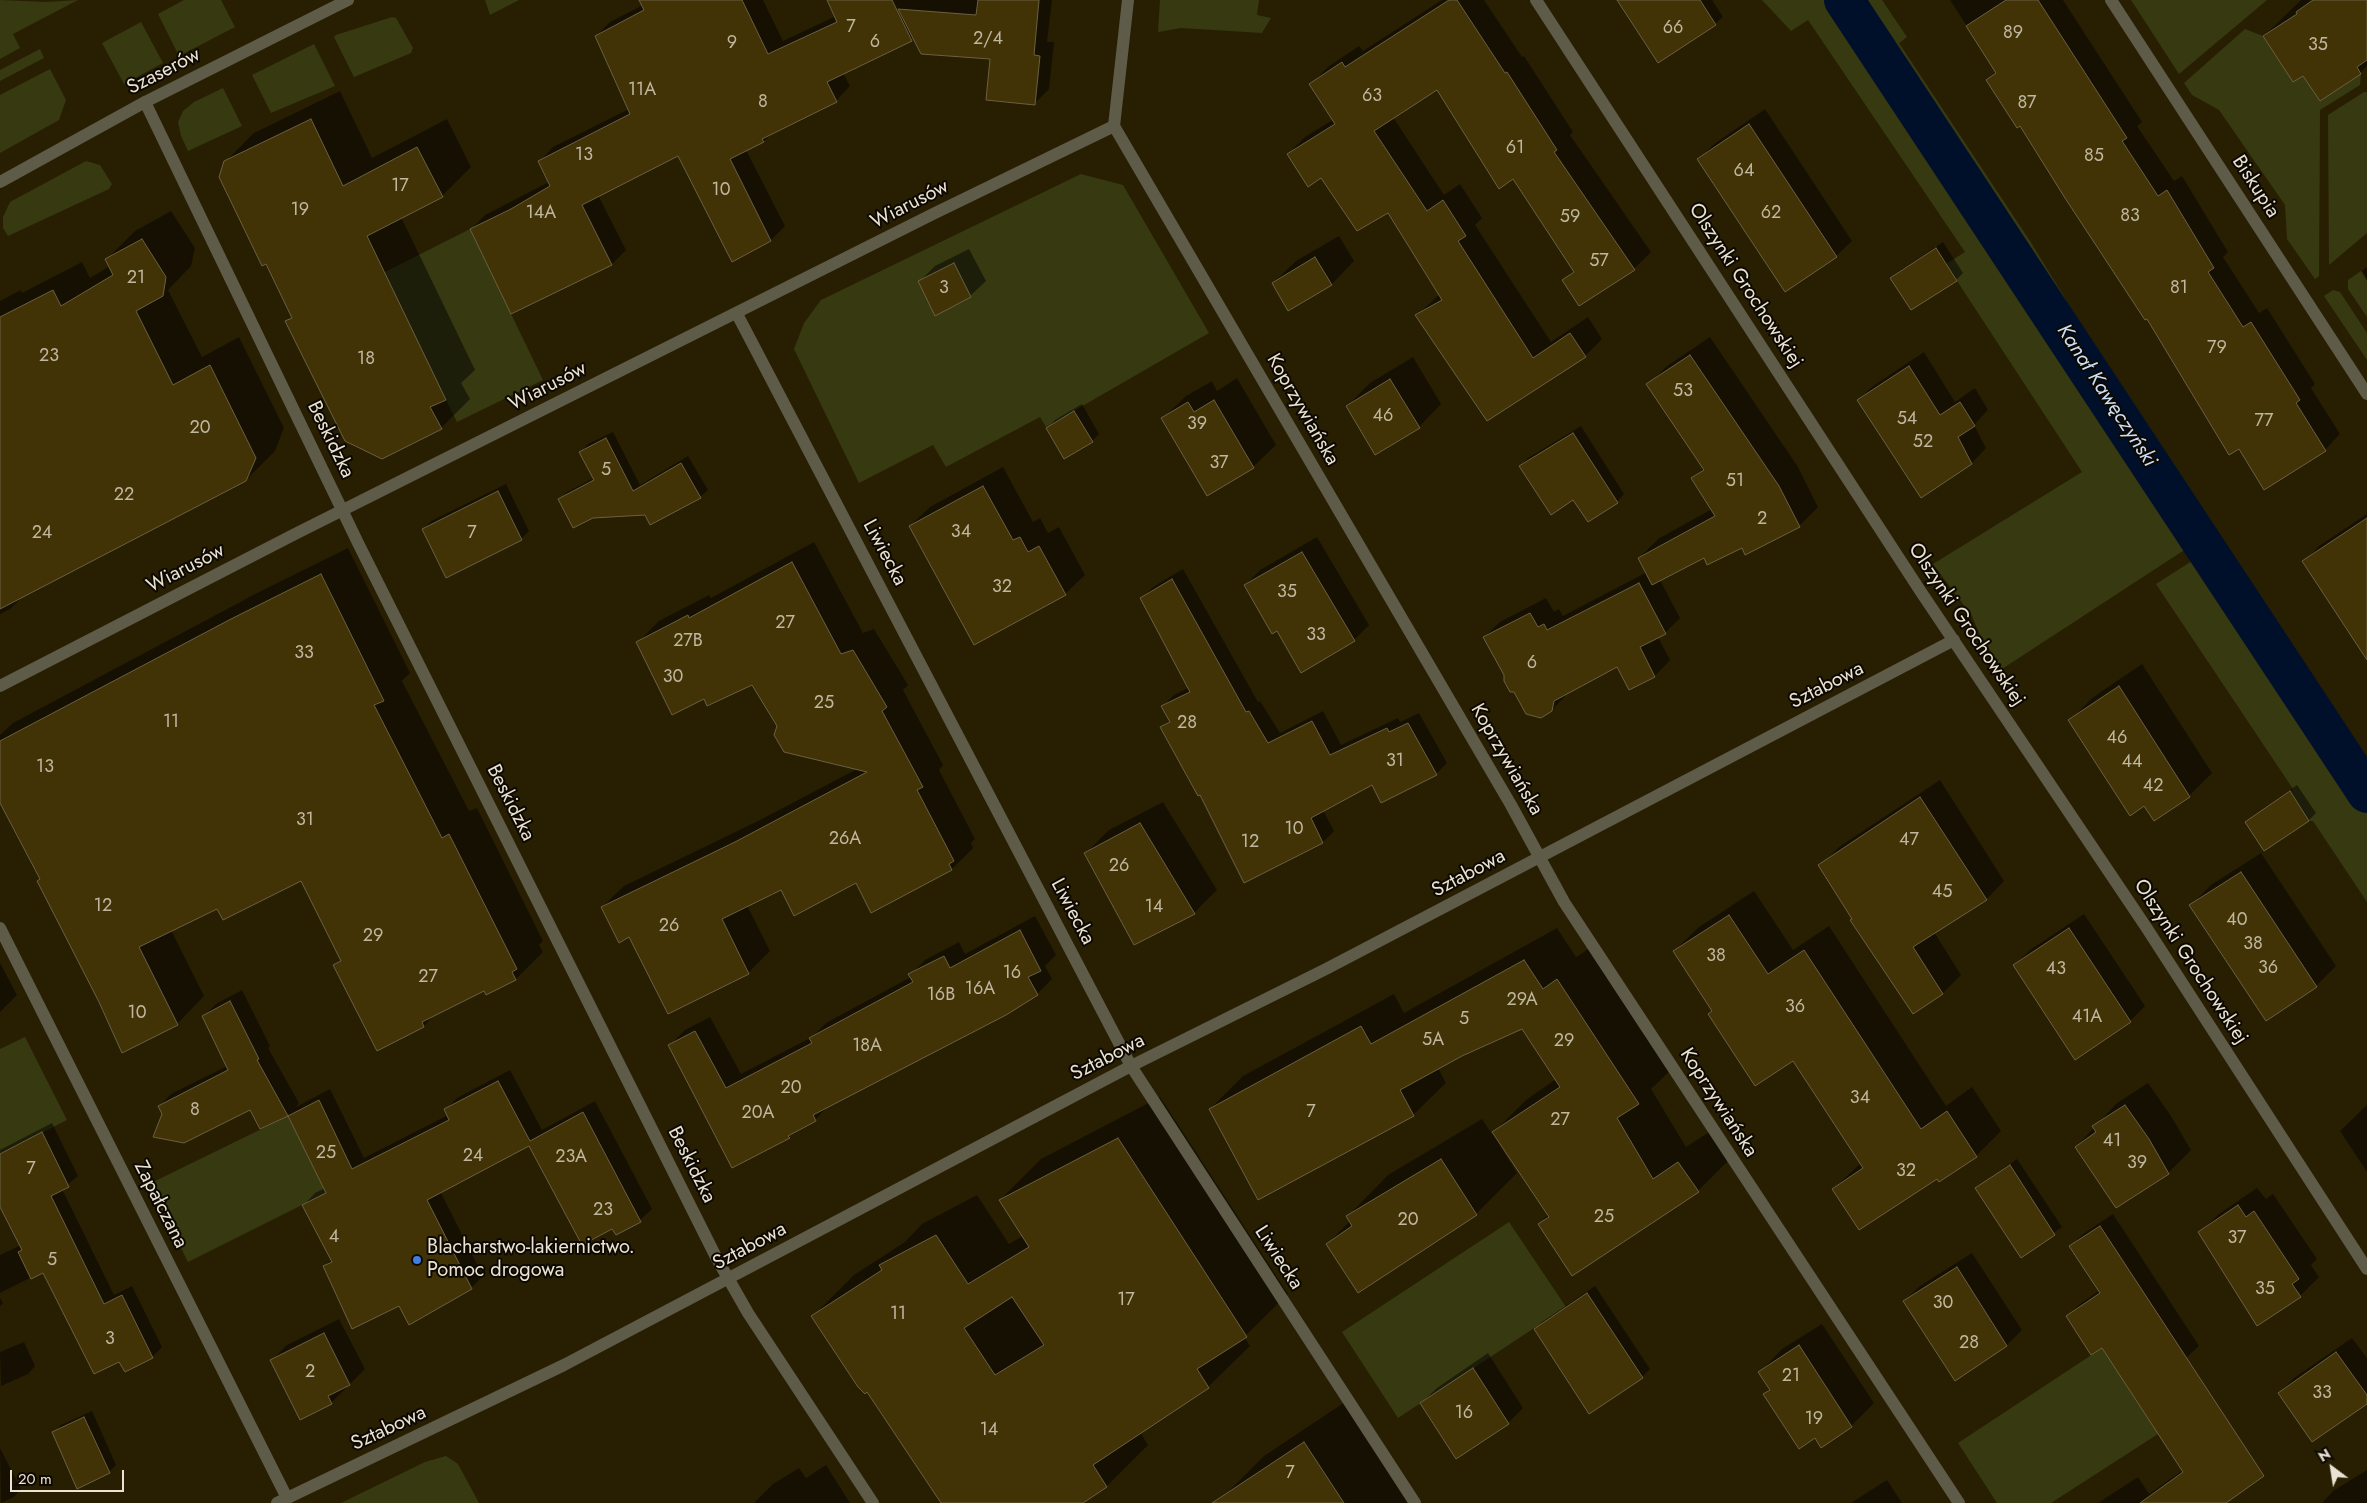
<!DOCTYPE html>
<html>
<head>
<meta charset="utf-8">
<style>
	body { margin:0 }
	#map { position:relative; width:2367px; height:1503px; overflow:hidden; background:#281f03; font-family:Jost,sans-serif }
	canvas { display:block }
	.north { position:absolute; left:2307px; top:1443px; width:50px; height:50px; -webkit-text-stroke:4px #0d0902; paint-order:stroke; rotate:329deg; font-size:14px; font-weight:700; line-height:20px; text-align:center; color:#eae3d3 }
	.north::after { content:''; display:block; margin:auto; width:18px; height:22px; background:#eae3d3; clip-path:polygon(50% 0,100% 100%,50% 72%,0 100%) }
	.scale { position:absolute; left:10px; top:1470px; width:114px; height:22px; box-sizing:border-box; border:2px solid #eae3d3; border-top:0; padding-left:6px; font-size:15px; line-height:18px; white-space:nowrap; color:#eae3d3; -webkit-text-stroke:4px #0d0902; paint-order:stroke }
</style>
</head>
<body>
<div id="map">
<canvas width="2367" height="1503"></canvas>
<div class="north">N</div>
<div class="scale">20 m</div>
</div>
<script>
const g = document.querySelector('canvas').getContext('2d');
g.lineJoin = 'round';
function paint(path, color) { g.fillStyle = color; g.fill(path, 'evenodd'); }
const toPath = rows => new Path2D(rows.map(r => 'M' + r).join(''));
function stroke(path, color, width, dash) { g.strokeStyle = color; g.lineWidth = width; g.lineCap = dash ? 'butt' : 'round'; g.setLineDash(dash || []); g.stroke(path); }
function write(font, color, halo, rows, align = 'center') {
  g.font = font + ' Jost,sans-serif'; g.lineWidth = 4; g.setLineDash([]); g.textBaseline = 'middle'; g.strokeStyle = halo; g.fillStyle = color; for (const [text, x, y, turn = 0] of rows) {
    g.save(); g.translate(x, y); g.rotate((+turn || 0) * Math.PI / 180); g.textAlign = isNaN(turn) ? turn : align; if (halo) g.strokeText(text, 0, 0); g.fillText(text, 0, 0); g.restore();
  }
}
paint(toPath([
	[0,0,46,2,78,0,13,34,20,48,0,59],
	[184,0,221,0,235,27,179,56,158,14],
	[485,0,519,0,490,15],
	[1160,0,1259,0,1257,15,1271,18,1262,33,1181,28,1158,32],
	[1762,0,1882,0,1907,37,1899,43,2030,241,2112,375,2215,530,2002,669,1979,633,1972,616,1933,564,2082,472,1946,264,1965,252,1808,20,1791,31],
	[2131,0,2267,0,2179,74],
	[392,17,396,18,413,48,411,53,354,77,334,37,336,35],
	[141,22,163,63,124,84,102,43],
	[2245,29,2263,36,2293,82,2303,76,2320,101,2361,74,2360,85,2320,110,2319,276,2315,279,2287,239,2285,205,2219,110,2192,95,2184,83],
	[314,44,335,86,271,113,252,75],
	[40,49,44,58,0,81,0,70],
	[50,69,66,100,59,120,0,153,0,95],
	[223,88,242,126,188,151,181,136,178,122,183,111,194,102],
	[2364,92,2367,92,2367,233,2329,265,2328,115],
	[86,161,100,165,112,184,109,189,8,236,3,228,3,217,10,202],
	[1081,174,1123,185,1209,333,1046,427,1040,417,946,467,933,445,859,483,794,349,804,323,821,300],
	[470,229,543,380,457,422,383,273],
	[2361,271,2367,281,2367,317,2348,289,2348,280],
	[2333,290,2340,292,2367,333,2367,360,2324,296],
	[2223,541,2282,639,2367,768,2367,902,2313,821,2309,821,2290,791,2293,789,2156,584],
	[25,1037,67,1120,0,1154,0,1049],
	[288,1116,326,1193,188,1262,149,1184],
	[1509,1222,1566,1307,1398,1418,1342,1332],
	[2102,1348,2158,1434,2051,1503,1997,1503,1958,1443],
	[446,1456,458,1464,479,1503,341,1503,425,1462]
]), '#373911');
paint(toPath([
	[641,0,763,0,783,41,836,16,828,0,1052,0,1047,42,1054,42,1049,89,1035,103,991,58,914,38,843,73,850,86,836,101,773,132,764,141,746,150,785,226,771,240,679,154,598,195,626,250,612,264,471,229,485,215,549,182,539,162,553,147,629,109,596,36,610,22,643,5],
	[1442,0,1484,0,1522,57,1524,56,1573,132,1570,135,1651,252,1634,269,1579,304,1563,280,1574,270,1513,177,1438,88,1393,117,1444,195,1460,184,1482,218,1475,225,1551,342,1588,317,1602,339,1585,356,1488,420,1417,315,1440,294,1388,212,1321,176,1288,154,1305,137,1334,119,1311,84,1328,67,1359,46,1363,51],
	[1618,0,1712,0,1723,17,1715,24],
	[1950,0,2063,0,2142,122,2137,126,2174,181,2182,176,2228,252,2223,257,2259,313,2267,308,2315,384,2311,388,2340,434,2325,450,2240,447,2148,318,2020,124,1987,80,1996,71],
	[2301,0,2367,0,2367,66,2360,73,2304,74,2264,36],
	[340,91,372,158,447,119,471,167,442,196,401,217,475,370,461,383,470,399,441,428,286,322,292,316,225,162,254,133],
	[1765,109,1852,241,1836,256,1699,159,1714,144],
	[171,211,195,248,191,266,168,290,202,357,239,337,284,428,275,451,246,480,24,595,10,609,0,614,0,301,21,290,22,293,82,262,90,278,110,266,106,260,135,231],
	[1339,236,1354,261,1332,284,1289,310,1273,283,1296,261],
	[1943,242,1963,273,1956,280,1892,278,1899,271],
	[969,249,986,281,970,296,919,282,935,266],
	[2367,267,2367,279,2362,271],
	[1710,337,1798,467,1818,507,1799,526,1742,546,1705,557,1660,580,1680,618,1665,633,1658,637,1670,660,1655,676,1630,688,1618,665,1568,693,1552,710,1506,675,1484,637,1500,622,1546,598,1554,612,1559,609,1563,616,1647,572,1639,558,1658,539,1712,509,1693,478,1704,468,1648,385,1667,366],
	[1924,352,1955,402,1975,388,1988,410,1974,425,1986,448,1972,463,1922,496,1858,400,1873,386],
	[1413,357,1441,404,1419,427,1347,406,1370,383],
	[1237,378,1276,445,1253,467,1163,418,1186,396,1212,381,1217,391],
	[1082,404,1099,434,1092,441,1048,428,1055,420],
	[1581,426,1624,494,1617,502,1573,498,1520,466,1528,458],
	[613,432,640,485,688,456,708,490,700,497,645,513,593,516,560,499,567,492,594,478,581,452,588,444],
	[1003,467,1033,522,1040,518,1048,533,1059,527,1085,575,1065,594,910,526,930,507],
	[506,484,529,531,521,539,423,529,431,521],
	[2367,514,2367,657,2304,562,2319,546],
	[1317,537,1369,625,1354,640,1278,629,1245,585,1260,570],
	[814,542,863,633,874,629,908,685,903,690,943,765,939,770,975,839,971,843,973,848,952,869,872,911,857,882,781,889,747,905,770,951,749,972,668,1013,630,936,602,907,624,886,758,821,857,769,778,726,753,683,704,697,638,642,659,621,709,595,711,598],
	[348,548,410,673,402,681,469,811,477,808,543,941,539,945,543,952,516,979,484,989,435,1014,424,1026,378,1049,335,966,342,959,302,879,217,907,171,930,204,996,177,1024,41,878,0,800,0,735,13,723,259,592],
	[1183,569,1258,702,1260,701,1280,733,1323,711,1341,745,1398,718,1400,722,1419,713,1447,763,1436,774,1373,784,1323,810,1334,831,1323,842,1244,881,1201,793,1162,728,1170,720,1163,706,1174,695,1190,687,1142,598,1153,587],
	[2142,664,2212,773,2189,796,2145,805,2070,721,2092,698],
	[1940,780,2004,881,1986,900,1934,932,1961,975,1943,993,1914,1012,1820,866,1839,847],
	[2297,785,2316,813,2309,820,2264,849,2246,822],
	[1163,802,1217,890,1194,913,1086,853,1109,830],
	[2261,853,2336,966,2316,986,2266,1019,2191,905,2211,885],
	[1754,891,1793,950,1829,926,1946,1106,1972,1087,2001,1131,1976,1156,1940,1180,1937,1177,1833,1189,1861,1163,1793,1059,1709,1014,1713,1010,1674,951,1699,927],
	[2084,914,2145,1006,2130,1021,2014,965,2030,950],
	[1035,916,1056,955,1045,966,1052,979,1037,994,830,1104,815,1120,796,1130,789,1137,732,1166,670,1045,685,1030,710,1017,741,1074,812,1037,826,1023,911,977,910,975,925,960,959,942,965,954],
	[1557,928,1576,957,1590,948,1671,1070,1651,1089,1686,1147,1712,1130,1731,1158,1698,1191,1539,1224,1549,1214,1500,1141,1498,1142,1517,1173,1476,1214,1327,1244,1350,1221,1347,1217,1388,1175,1482,1119,1492,1134,1526,1100,1556,1079,1522,1027,1438,1068,1446,1083,1413,1115,1210,1109,1243,1076,1394,994,1404,1013],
	[0,963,17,995,0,1012],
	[242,990,270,1046,268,1048,299,1103,296,1107,330,1089,364,1158,448,1115,446,1109,457,1098,510,1070,542,1130,595,1101,652,1209,640,1220,616,1233,530,1144,440,1191,483,1276,471,1288,400,1304,324,1266,332,1259,304,1205,315,1193,325,1188,289,1114,261,1127,251,1108,164,1114,159,1106,171,1094,227,1066,204,1016,216,1004],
	[2148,1083,2171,1116,2191,1150,2168,1173,2076,1147,2117,1103],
	[1160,1097,1288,1294,1244,1337,1250,1346,1208,1387,1140,1432,1148,1445,1107,1486,1081,1503,942,1503,868,1391,813,1316,854,1275,905,1242,922,1224,977,1195,1009,1244,1023,1236,1000,1200,1041,1159],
	[2367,1105,2367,1172,2340,1131],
	[52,1123,78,1176,62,1189,114,1295,132,1286,162,1347,152,1357,120,1360,44,1271,0,1293,0,1255,21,1245,0,1204,0,1150],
	[2017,1159,2062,1227,2021,1256,1976,1188],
	[2257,1188,2266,1199,2273,1194,2317,1259,2311,1265,2319,1277,2300,1296,2200,1232,2219,1214],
	[2113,1214,2199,1346,2186,1358,2223,1503,2098,1503,2138,1477,2149,1494,2183,1470,2102,1346,2067,1316,2080,1304,2100,1290,2070,1246,2083,1234],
	[1972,1253,2022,1330,2007,1345,1955,1379,1904,1301,1920,1286],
	[1595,1286,1650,1369,1642,1377,1590,1412,1535,1329,1542,1322],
	[0,1298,3,1303,0,1306],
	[339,1319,365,1369,331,1403,271,1361,287,1345],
	[1822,1324,1874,1403,1851,1426,1816,1436,1764,1394,1770,1388,1760,1372,1782,1349],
	[2352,1338,2367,1358,2367,1402,2279,1393,2294,1378],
	[24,1342,35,1366,28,1374,1,1386,0,1352],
	[1488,1353,1523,1408,1508,1423,1421,1403,1437,1388],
	[1345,1402,1412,1503,1227,1503,1223,1497,1264,1456],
	[92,1411,116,1465,109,1472,53,1433,61,1425],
	[0,1448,21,1489,14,1497,1,1503],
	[826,1465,850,1503,754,1503,773,1484,799,1468,806,1478],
	[2367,1470,2367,1503,2322,1503,2333,1491],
	[1887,1480,1902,1503,1851,1503]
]), '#0007');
stroke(toPath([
	[1844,0,2367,793]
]), '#00102b', 40);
const building = toPath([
	[639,0,742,0,768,54,837,22,827,0,892,0,912,41,827,82,837,102,762,139,764,142,730,159,771,241,732,262,678,156,582,205,612,265,511,314,470,229,511,209,550,186,538,161,630,114,595,36,644,10,639,0],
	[978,0,1039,0,1034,55,1040,56,1035,105,986,100,990,59,921,54,898,9,976,15,978,0],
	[1449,0,1457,0,1505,73,1507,72,1557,150,1554,152,1635,270,1579,306,1562,280,1574,272,1513,179,1499,189,1437,90,1374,131,1427,211,1443,200,1466,236,1458,241,1533,358,1570,333,1586,357,1487,421,1415,315,1442,300,1388,213,1357,231,1321,178,1308,187,1287,154,1335,124,1309,84,1342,62,1345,67,1449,0],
	[1617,0,1700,0,1716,25,1658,63,1617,0],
	[2006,0,2038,0,2127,138,2122,141,2158,196,2167,190,2214,268,2208,272,2243,327,2251,322,2300,400,2296,403,2326,451,2264,490,2239,449,2229,455,2147,319,2145,320,2065,198,2020,126,2017,128,1986,80,1996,73,1966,26,2006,0],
	[2313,0,2367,0,2367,60,2357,67,2361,74,2320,101,2303,76,2293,82,2263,36,2297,14,2296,12,2313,0],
	[311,119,343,186,417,147,443,197,367,236,446,400,430,407,442,429,382,459,345,441,285,321,292,318,266,264,262,266,219,177,224,161,311,119],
	[1749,124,1837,257,1785,292,1697,159,1749,124],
	[142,239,166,277,163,296,136,311,173,385,210,365,256,458,246,481,0,609,0,317,53,290,61,306,113,275,105,259,142,239],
	[1936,248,1957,281,1911,310,1890,278,1936,248],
	[1315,257,1332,285,1288,311,1272,283,1315,257],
	[954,263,971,297,935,316,918,281,954,263],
	[1690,355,1779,486,1800,527,1745,555,1742,548,1707,565,1704,558,1652,585,1638,558,1715,516,1691,478,1704,470,1646,384,1690,355],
	[1909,366,1940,415,1960,402,1975,426,1958,437,1972,464,1921,498,1857,400,1909,366],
	[1390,379,1420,428,1375,455,1346,406,1390,379],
	[1214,400,1254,468,1207,496,1161,418,1188,402,1194,412,1214,400],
	[1074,411,1093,442,1064,459,1046,428,1074,411],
	[1573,433,1618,503,1588,522,1573,500,1551,515,1519,466,1573,433],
	[606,438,633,491,681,463,701,498,650,525,645,515,593,518,573,528,558,499,594,480,579,452,606,438],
	[983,486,1013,540,1020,537,1028,552,1039,546,1066,595,974,645,909,526,983,486],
	[498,491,522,540,446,578,422,529,498,491],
	[2367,518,2367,660,2302,561,2367,518],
	[1302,552,1355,641,1301,673,1277,631,1272,634,1244,585,1302,552],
	[792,562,841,654,853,650,887,707,882,711,923,787,917,790,954,861,949,864,952,870,871,913,856,883,794,916,781,890,722,919,749,974,668,1014,629,937,619,943,601,907,735,842,867,772,784,752,774,735,777,726,752,685,707,706,704,699,672,715,636,642,688,615,689,618,792,562],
	[321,574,384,701,374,705,442,838,449,834,517,969,512,972,516,980,486,995,484,991,422,1022,424,1027,377,1051,333,965,341,961,301,881,223,920,217,909,139,947,178,1025,122,1053,99,1002,37,881,40,879,0,803,0,741,231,619,321,574],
	[1172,579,1246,712,1249,711,1268,743,1312,721,1330,755,1387,728,1389,732,1408,723,1437,775,1381,803,1372,785,1311,818,1323,843,1244,883,1200,795,1198,796,1160,727,1170,722,1161,706,1190,692,1140,598,1172,579],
	[1639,583,1666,634,1640,647,1655,677,1629,690,1617,667,1554,701,1552,711,1541,718,1526,714,1514,692,1510,692,1504,681,1504,675,1483,637,1530,613,1538,627,1544,624,1547,630,1639,583],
	[2119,686,2190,797,2154,821,2144,806,2130,816,2068,720,2119,686],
	[2290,791,2309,821,2264,851,2245,822,2290,791],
	[1920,797,1987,900,1913,947,1943,994,1913,1014,1850,920,1852,919,1818,865,1920,797],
	[1140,823,1195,914,1134,945,1084,853,1140,823],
	[2241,872,2317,987,2266,1021,2189,905,2241,872],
	[1729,915,1768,974,1804,950,1921,1129,1947,1111,1977,1157,1939,1182,1937,1179,1859,1230,1832,1189,1863,1168,1793,1061,1755,1086,1708,1014,1712,1011,1673,951,1729,915],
	[2069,928,2131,1022,2075,1060,2013,965,2069,928],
	[1020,930,1041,971,1028,977,1038,995,1006,1015,813,1115,816,1121,788,1136,790,1138,732,1168,668,1045,695,1031,726,1088,812,1043,809,1038,913,982,908,974,944,956,950,968,1020,930],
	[1524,960,1543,989,1557,979,1639,1104,1617,1118,1653,1179,1678,1162,1699,1192,1572,1276,1538,1224,1549,1217,1492,1132,1560,1087,1522,1029,1462,1056,1400,1090,1414,1116,1258,1200,1209,1109,1361,1026,1371,1044,1524,960],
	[230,1001,259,1059,257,1060,288,1116,260,1129,250,1110,184,1143,153,1137,162,1114,158,1106,228,1070,202,1016,230,1001],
	[498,1081,530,1141,583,1112,641,1222,616,1235,612,1229,582,1245,529,1146,427,1200,472,1289,409,1325,399,1306,352,1329,323,1266,332,1262,302,1205,326,1193,288,1116,319,1100,352,1169,449,1120,444,1109,498,1081],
	[2125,1105,2149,1139,2169,1174,2116,1208,2075,1147,2096,1132,2092,1126,2125,1105],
	[42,1132,69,1187,51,1196,104,1304,122,1295,153,1358,125,1372,119,1362,94,1374,43,1273,31,1279,18,1252,22,1250,0,1207,0,1154,42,1132],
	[1118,1138,1247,1337,1197,1369,1209,1388,1096,1463,1093,1465,1107,1487,1083,1503,941,1503,867,1392,865,1394,858,1387,811,1316,882,1270,879,1265,936,1235,968,1284,1029,1247,999,1200,1118,1138],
	[1012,1297,1044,1345,995,1375,964,1328,1012,1297],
	[1441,1159,1477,1215,1358,1293,1326,1244,1352,1226,1346,1216,1441,1159],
	[2010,1165,2055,1235,2021,1258,1975,1188,2010,1165],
	[2238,1205,2246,1217,2254,1211,2299,1279,2292,1284,2301,1297,2257,1326,2198,1232,2238,1205],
	[2100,1226,2264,1476,2226,1503,2140,1503,2183,1472,2102,1348,2091,1355,2066,1316,2100,1293,2069,1246,2100,1226],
	[1957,1267,2007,1346,1955,1381,1903,1301,1957,1267],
	[1587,1293,1643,1378,1589,1414,1534,1329,1587,1293],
	[324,1333,350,1385,328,1396,332,1404,300,1420,270,1360,324,1333],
	[1799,1345,1852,1427,1821,1448,1815,1438,1799,1449,1763,1394,1770,1390,1758,1372,1799,1345],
	[2336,1352,2367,1395,2367,1404,2312,1442,2278,1393,2336,1352],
	[1473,1368,1509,1424,1456,1459,1420,1403,1473,1368],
	[84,1417,110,1473,77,1489,52,1432,84,1417],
	[1304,1442,1344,1503,1212,1503,1304,1442]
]);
paint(building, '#413305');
stroke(building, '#6b6042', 1);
stroke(toPath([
	[1128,0,1114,126,1511,805,1564,902,1959,1503],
	[1536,0,1921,592,2146,927,2367,1269],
	[2111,0,2367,394],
	[145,102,359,545,716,1257,748,1313,873,1503],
	[737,314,1131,1066,1415,1503],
	[0,686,295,534,933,214,1114,126],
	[0,928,287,1498],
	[277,1503,564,1365,1131,1066,1326,969,1954,640]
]), '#5f5b49', 12);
stroke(toPath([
	[0,182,145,102,348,0]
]), '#5f5b49', 12);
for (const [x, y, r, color] of [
	[417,1260,5,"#3f7fe0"]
]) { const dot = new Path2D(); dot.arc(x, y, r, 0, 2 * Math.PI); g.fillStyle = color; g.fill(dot); stroke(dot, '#0d0902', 2); }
write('18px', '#c0b7a0', null, [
	["7",851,28],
	["66",1673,29],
	["89",2013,34],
	["2/4",988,40],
	["6",875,43],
	["9",732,44],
	["35",2318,46],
	["11A",642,91],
	["63",1372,97],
	["8",763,103],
	["87",2027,104],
	["61",1515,149],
	["13",584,156],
	["85",2094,157],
	["64",1744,172],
	["17",400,187],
	["10",721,191],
	["19",300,211],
	["14A",541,214],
	["62",1771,214],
	["83",2130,217],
	["59",1570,218],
	["57",1599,262],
	["21",136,279],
	["3",944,289],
	["81",2179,289],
	["79",2217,349],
	["23",49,357],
	["18",366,360],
	["53",1683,392],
	["46",1383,417],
	["54",1907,420],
	["77",2264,422],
	["39",1197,425],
	["20",200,429],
	["52",1923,443],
	["37",1219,464],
	["5",606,471],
	["51",1735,482],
	["22",124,496],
	["2",1762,520],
	["34",961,533],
	["24",42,534],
	["7",472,534],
	["32",1002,588],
	["35",1287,593],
	["27",785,624],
	["33",1316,636],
	["27B",688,642],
	["33",304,654],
	["6",1532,664],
	["30",673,678],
	["25",824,704],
	["11",171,723],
	["28",1187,724],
	["46",2117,739],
	["31",1395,762],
	["44",2132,763],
	["13",45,768],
	["42",2153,787],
	["31",305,821],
	["10",1294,830],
	["26A",845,840],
	["47",1909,841],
	["12",1250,843],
	["26",1119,867],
	["45",1942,893],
	["12",103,907],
	["14",1154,908],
	["40",2237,921],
	["26",669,927],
	["29",373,937],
	["38",2253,945],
	["38",1716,957],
	["36",2268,969],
	["43",2056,970],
	["16",1012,974],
	["27",428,978],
	["16A",980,990],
	["16B",941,996],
	["29A",1522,1001],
	["36",1795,1008],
	["10",137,1014],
	["41A",2087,1018],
	["5",1464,1020],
	["5A",1433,1041],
	["29",1564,1042],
	["18A",867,1047],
	["20",791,1089],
	["34",1860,1099],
	["8",195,1111],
	["7",1311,1113],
	["20A",758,1114],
	["27",1560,1121],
	["41",2112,1142],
	["25",326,1154],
	["24",473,1157],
	["23A",571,1158],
	["39",2137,1164],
	["7",31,1170],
	["32",1906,1172],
	["23",603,1211],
	["25",1604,1218],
	["20",1408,1221],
	["4",334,1238],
	["37",2237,1239],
	["5",52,1261],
	["35",2265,1290],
	["17",1126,1301],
	["30",1943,1304],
	["11",898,1315],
	["3",110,1340],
	["28",1969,1344],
	["2",310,1373],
	["21",1791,1377],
	["33",2322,1394],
	["16",1464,1414],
	["19",1814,1420],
	["14",989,1431],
	["7",1290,1474]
]);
write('20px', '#eae3d3', '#0d0902', [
	["Szaserów",164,72,-27],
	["Biskupia",2255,187,57],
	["Wiarusów",910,205,-27],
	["Olszynki Grochowskiej",1745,286,57],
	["Wiarusów",548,387,-27],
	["Koprzywiańska",1302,410,60],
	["Beskidzka",330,440,64],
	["Liwiecka",884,553,62],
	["Wiarusów",186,569,-27],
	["Olszynki Grochowskiej",1966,625,56],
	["Sztabowa",1827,686,-27],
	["Koprzywiańska",1506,760,60],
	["Beskidzka",510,803,63],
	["Sztabowa",1469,874,-28],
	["Liwiecka",1072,912,62],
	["Olszynki Grochowskiej",2190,962,57],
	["Sztabowa",1108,1058,-27],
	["Koprzywiańska",1718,1103,57],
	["Beskidzka",691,1165,63],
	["Zapałczana",160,1205,63],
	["Sztabowa",750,1247,-28],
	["Liwiecka",1278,1258,57],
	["Sztabowa",389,1429,-25]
]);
write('20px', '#eae3d3', '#0d0902', [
	["Blacharstwo-lakiernictwo.",427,1248],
	["Pomoc drogowa",427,1271]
], 'left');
write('italic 21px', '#ccdef5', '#0d0902', [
	["Kanał Kawęczyński",2106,396,57]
]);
</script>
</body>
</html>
